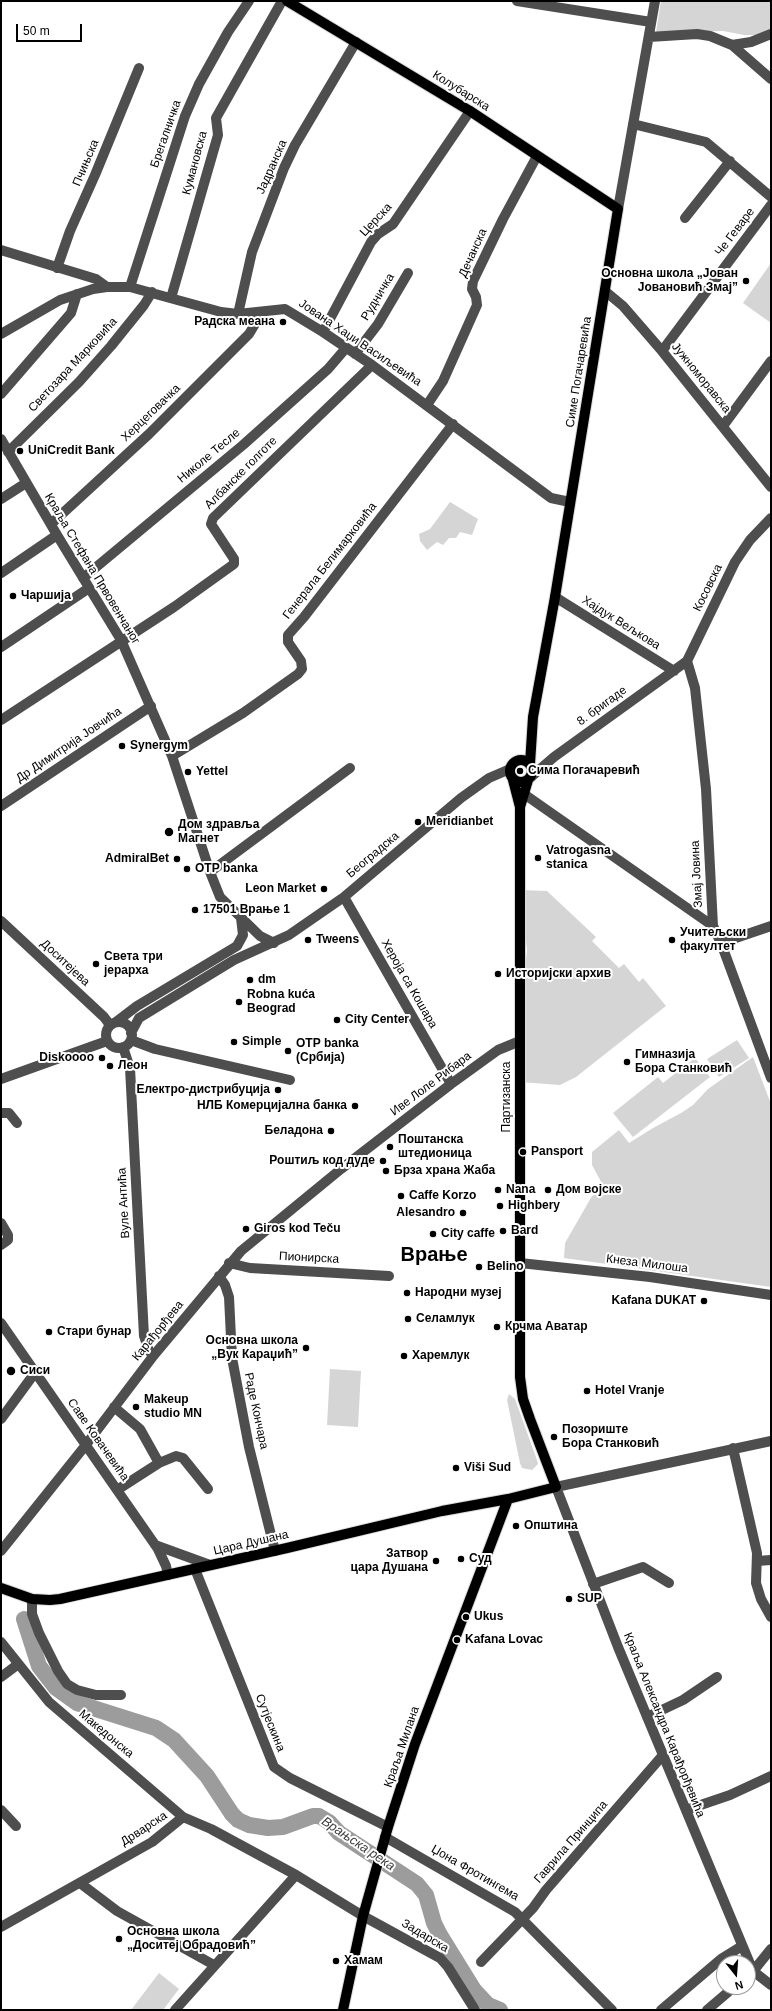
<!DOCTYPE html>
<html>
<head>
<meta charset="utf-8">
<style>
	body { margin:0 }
	#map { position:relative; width:772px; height:2011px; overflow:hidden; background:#fff; font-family:Helvetica,sans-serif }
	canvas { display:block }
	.frame { position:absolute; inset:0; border:2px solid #000; pointer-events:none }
	.north { position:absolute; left:716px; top:1955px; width:40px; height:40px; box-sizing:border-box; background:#fff; border:1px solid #999; border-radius:50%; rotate:163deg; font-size:11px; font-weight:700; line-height:16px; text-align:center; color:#000 }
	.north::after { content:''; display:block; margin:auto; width:14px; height:18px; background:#000; clip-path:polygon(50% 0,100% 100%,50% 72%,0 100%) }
	.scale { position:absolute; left:16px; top:24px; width:66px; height:18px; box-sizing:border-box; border:2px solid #000; border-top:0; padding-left:5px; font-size:12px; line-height:14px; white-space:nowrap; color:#000; -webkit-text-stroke:3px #fff; paint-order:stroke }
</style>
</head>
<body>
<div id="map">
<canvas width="772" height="2011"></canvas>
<div class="frame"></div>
<div class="north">N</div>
<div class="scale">50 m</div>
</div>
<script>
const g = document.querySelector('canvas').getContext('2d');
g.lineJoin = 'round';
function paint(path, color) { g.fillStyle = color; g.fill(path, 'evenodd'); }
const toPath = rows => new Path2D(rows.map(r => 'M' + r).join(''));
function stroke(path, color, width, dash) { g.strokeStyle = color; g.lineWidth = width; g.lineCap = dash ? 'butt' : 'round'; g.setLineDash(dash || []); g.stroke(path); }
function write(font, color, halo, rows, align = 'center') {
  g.font = font + ' Helvetica,sans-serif'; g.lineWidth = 4; g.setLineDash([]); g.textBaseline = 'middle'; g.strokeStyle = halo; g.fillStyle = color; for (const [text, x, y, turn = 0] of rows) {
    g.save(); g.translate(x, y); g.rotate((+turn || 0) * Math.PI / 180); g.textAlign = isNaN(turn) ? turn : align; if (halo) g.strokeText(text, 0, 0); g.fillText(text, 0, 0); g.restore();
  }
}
paint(toPath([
	[661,1,771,1,771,31,761,35,744,35,723,31,656,32],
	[771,263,771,323,743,303],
	[450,502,478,519,472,535,460,532,456,538,449,538,443,545,437,542,427,550,420,541,419,534,430,529],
	[520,890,547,891,596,937,592,941,619,968,624,964,639,982,643,978,666,1006,576,1077,560,1085,520,1082,520,1027,527,950],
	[737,1040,749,1058,719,1077,707,1059],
	[753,1057,771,1104,771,1287,564,1258,565,1243,592,1196,605,1189,592,1165,592,1152,619,1130,629,1143,653,1128,681,1113,693,1105,708,1089],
	[695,1058,710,1077,633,1137,613,1113,658,1077,663,1083],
	[330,1369,361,1371,358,1427,327,1425],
	[509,1394,515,1399,537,1460,538,1464,532,1470,522,1468,520,1463,507,1400],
	[159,1973,179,1989,163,2010,131,2010]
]), '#d5d5d5');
stroke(toPath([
	[24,1619,39,1666,56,1688,77,1703,156,1728,174,1740,207,1776,232,1814,238,1820,249,1825,268,1828,283,1827,313,1816,319,1816,329,1822,339,1833,417,1884,426,1895,434,1923,440,1935,474,1990,488,2005,500,2010]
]), '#9c9c9c', 16);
const major = toPath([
	[287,1,470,111,618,209,555,597,533,717,530,764],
	'510 771a11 11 0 1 1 22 0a11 11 0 1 1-22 0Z',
	[520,807,528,780],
	[1,1588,32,1599,50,1600,60,1599,287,1548,442,1511,508,1499,556,1487,530,1419,523,1399,520,1377,520,807,513,780],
	[343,2010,363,1916,388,1827,415,1744,508,1499]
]);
stroke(major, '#dbdbdb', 12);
stroke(toPath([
	[517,1,651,22],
	[649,37,697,34,710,36,732,45,751,42,771,34],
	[732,45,771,79],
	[633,124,706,142,771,197],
	[618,209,655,1],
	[685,218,730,161],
	[1,250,96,279,107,287],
	[57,268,70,231,95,175,139,68],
	[130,287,185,116,199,84,228,32,249,1],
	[605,291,623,306,662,351,771,487],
	[171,298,218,135,216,118,282,1],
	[238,314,252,252,284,168,295,145,356,42],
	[323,332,371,242,378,234,393,224,470,111],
	[1,334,60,300,93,289,107,287,130,287,221,312,238,314,285,309,323,332,372,365,551,498,570,502],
	[662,351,771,205],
	[355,354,378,324,408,273],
	[1,394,71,313,77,294],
	[427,405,443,381,477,305,476,297,472,289,473,281,503,219,537,156],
	[723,426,771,361],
	[1,439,57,535,121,640,172,756,210,872,220,897,260,936,274,943],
	[8,452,79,382,111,346,144,305,152,292],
	[1,499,26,483],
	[51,524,149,434,249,334,255,324,256,313],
	[1,573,57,535],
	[83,578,243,445,328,369,346,348],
	[555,597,674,671],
	[1,647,89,588],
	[687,661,695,688,706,789,713,926,721,943,771,1078],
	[1,720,174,607,234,564,234,559,211,524,213,518,372,365],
	[172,756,243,713,298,674,302,669,301,661,288,642,288,635,304,617,453,424],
	[531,777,554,757,687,661,735,562,750,540,771,518],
	[524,794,713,926],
	[1,806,151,706],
	[210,872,350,768],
	[344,897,451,1084],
	[1,921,104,1017,110,1025],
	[721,943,771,926],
	[116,1022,137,1006,237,946,243,935,241,918],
	'106 1035a13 13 0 1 1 26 0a13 13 0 1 1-26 0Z',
	[131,1033,139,1018,234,960,289,935,344,897,461,798,489,778,510,769],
	[131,1040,155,1049,290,1080],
	[123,1047,130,1068,144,1336,149,1351,154,1355],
	[1,1079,107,1041],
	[1,1113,9,1113,17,1123],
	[1,1223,8,1235,8,1240,1,1245],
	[229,1263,250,1268,389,1276],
	[520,1263,650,1277,771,1295],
	[219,1276,225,1285,229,1297,232,1358,249,1447,275,1551],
	[1,1323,158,1549,166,1566,168,1575],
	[114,1407,140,1429,159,1463],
	[1,1419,34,1374],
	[771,1441,556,1487,618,1647,753,1971,771,1985],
	[733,1448,757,1553,756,1583,761,1599,771,1617],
	[117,1490,159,1463,176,1456,183,1458,208,1489],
	[155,1545,210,1565],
	[1,1551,85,1446,154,1355,241,1251,341,1169,451,1084,498,1050,520,1041],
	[757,1561,771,1560],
	[195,1569,274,1767,290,1778,388,1827],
	[593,1584,643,1567,669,1583],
	[32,1599,32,1614,39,1633,58,1671,67,1684,77,1690,96,1695,121,1695],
	[1,1642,49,1702,183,1817],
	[1,1677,17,1665],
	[647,1717,683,1700,717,1677],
	[1,1810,16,1826],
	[686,1810,730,1795,771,1776],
	[385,1837,515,1912,612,2010],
	[80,1883,117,1911,214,1965],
	[1,1927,152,1842,183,1817,211,1829,296,1875,363,1916,440,1958,448,1967,475,2010],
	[481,1962,533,1908,546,1890,663,1755],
	[750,1975,771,1949],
	[175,2010,296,1875],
	[661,2010,721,1959,742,1946],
	[707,2010,734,1987]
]), '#4e4e4e', 10);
stroke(major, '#000', 10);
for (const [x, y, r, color] of [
	[746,281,4,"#000"],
	[283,322,4,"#000"],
	[20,451,4,"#000"],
	[13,596,4,"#000"],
	[122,746,4,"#000"],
	[520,771,4,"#000"],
	[188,772,4,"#000"],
	[418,822,4,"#000"],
	[169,832,5,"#000"],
	[538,858,4,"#000"],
	[177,859,4,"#000"],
	[187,869,4,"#000"],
	[324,889,4,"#000"],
	[195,910,4,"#000"],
	[308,940,4,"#000"],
	[672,940,4,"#000"],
	[96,964,4,"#000"],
	[498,974,4,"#000"],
	[250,980,4,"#000"],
	[239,1002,4,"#000"],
	[337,1020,4,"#000"],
	[234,1042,4,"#000"],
	[288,1051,4,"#000"],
	[102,1058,4,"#000"],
	[627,1062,4,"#000"],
	[110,1066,4,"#000"],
	[278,1090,4,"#000"],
	[355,1106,4,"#000"],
	[331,1131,4,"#000"],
	[390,1147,4,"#000"],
	[523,1152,4,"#000"],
	[383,1161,4,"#000"],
	[386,1171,4,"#000"],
	[498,1190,4,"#000"],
	[548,1190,4,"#000"],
	[401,1196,4,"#000"],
	[500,1206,4,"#000"],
	[463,1213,4,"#000"],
	[246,1229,4,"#000"],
	[503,1231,4,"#000"],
	[433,1234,4,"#000"],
	[479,1267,4,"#000"],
	[407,1293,4,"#000"],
	[704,1301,4,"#000"],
	[408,1319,4,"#000"],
	[497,1327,4,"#000"],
	[49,1332,4,"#000"],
	[306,1348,4,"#000"],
	[404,1356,4,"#000"],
	[11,1371,5,"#000"],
	[587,1391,4,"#000"],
	[136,1407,4,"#000"],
	[554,1437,4,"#000"],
	[456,1468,4,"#000"],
	[516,1526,4,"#000"],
	[461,1559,4,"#000"],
	[436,1561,4,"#000"],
	[569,1599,4,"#000"],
	[466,1617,4,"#000"],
	[457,1640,4,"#000"],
	[119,1939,4,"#000"],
	[336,1961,4,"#000"]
]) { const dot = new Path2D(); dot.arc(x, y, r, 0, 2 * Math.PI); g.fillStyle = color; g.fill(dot); stroke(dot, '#fff', 1.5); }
write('12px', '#000', '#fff', [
	["Колубарска",461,91,32],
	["Брегалничка",166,134,-71],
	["Пчињска",86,163,-67],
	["Кумановска",195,163,-75],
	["Јадранска",272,167,-66],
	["Церска",376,220,-47],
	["Че Геваре",735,232,-53],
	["Дечанска",473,253,-66],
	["Рудничка",378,297,-59],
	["Јована Хаџи Васиљевића",360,343,34],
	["Светозара Марковића",73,365,-47],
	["Симе Погачаревића",579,372,-81],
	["Јужноморавска",701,378,51],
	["Херцеговачка",151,413,-44],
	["Николе Тесле",209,456,-40],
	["Албанске голготе",241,473,-45],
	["Генерала Белимарковића",330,561,-52],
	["Краља Стефана Првовенчаног",92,569,59],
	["Косовска",708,588,-64],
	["Хајдук Вељкова",621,623,32],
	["8. бригаде",602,706,-36],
	["Др Димитрија Јовчића",69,745,-34],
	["Београдска",373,855,-40],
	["Змај Јовина",697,874,-93],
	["Доситејева",65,963,43],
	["Хероја са Кошара",409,984,60],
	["Иве Лоле Рибара",431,1084,-37],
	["Партизанска",507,1097,-90],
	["Вуле Антића",124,1203,-93],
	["Пионирска",309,1258,3],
	["Кнеза Милоша",647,1264,7],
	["Карађорђева",158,1331,-51],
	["Раде Кончара",256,1411,78],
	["Саве Ковачевића",98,1440,55],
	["Цара Душана",251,1543,-13],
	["Сутјескина",270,1723,68],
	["Краља Александра Карађорђевића",664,1725,68],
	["Македонска",106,1734,40],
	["Краља Милана",402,1747,-71],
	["Дрварска",144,1829,-33],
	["Гаврила Принципа",571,1842,-49],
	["Џона Фротингема",475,1873,30],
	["Задарска",425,1936,31]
]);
write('bold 12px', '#000', '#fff', [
	["Основна школа „Јован",738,274,"right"],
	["Јовановић Змај”",738,288,"right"],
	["Радска меана",275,322,"right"],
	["UniCredit Bank",28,451],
	["Чаршија",21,596],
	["Synergym",130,746],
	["Сима Погачаревић",528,771],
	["Yettel",196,772],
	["Meridianbet",426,822],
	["Дом здравља",178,825],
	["Магнет",178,839],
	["Vatrogasna",546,851],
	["stanica",546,865],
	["AdmiralBet",169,859,"right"],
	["OTP banka",195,869],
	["Leon Market",316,889,"right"],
	["17501 Врање 1",203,910],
	["Учитељски",680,933],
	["факултет",680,947],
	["Tweens",316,940],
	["Света три",104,957],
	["јерарха",104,971],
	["Историјски архив",506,974],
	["dm",258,980],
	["Robna kuća",247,995],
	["Beograd",247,1009],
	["City Center",345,1020],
	["Simple",242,1042],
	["OTP banka",296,1044],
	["(Србија)",296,1058],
	["Гимназија",635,1055],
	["Бора Станковић",635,1069],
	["Diskoooo",94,1058,"right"],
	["Леон",118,1066],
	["Електро-дистрибуција",270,1090,"right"],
	["НЛБ Комерцијална банка",347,1106,"right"],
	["Беладона",323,1131,"right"],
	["Поштанска",398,1140],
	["штедионица",398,1154],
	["Pansport",531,1152],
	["Роштиљ код дуде",375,1161,"right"],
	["Брза храна Жаба",394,1171],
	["Nana",506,1190],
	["Дом војске",556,1190],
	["Caffe Korzo",409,1196],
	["Highbery",508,1206],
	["Alesandro",455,1213,"right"],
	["Giros kod Teču",254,1229],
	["Bard",511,1231],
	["City caffe",441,1234],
	["Belino",487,1267],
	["Народни музеј",415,1293],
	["Kafana DUKAT",696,1301,"right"],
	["Селамлук",416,1319],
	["Крчма Аватар",505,1327],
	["Стари бунар",57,1332],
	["Основна школа",298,1341,"right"],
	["„Вук Караџић”",298,1355,"right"],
	["Харемлук",412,1356],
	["Сиси",20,1371],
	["Hotel Vranje",595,1391],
	["Makeup",144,1400],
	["studio MN",144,1414],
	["Позориште",562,1430],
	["Бора Станковић",562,1444],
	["Viši Sud",464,1468],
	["Општина",524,1526],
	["Затвор",428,1554,"right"],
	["цара Душана",428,1568,"right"],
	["Суд",469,1559],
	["SUP",577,1599],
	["Ukus",474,1617],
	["Kafana Lovac",465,1640],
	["Основна школа",127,1932],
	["„Доситеј Обрадовић”",127,1946],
	["Хамам",344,1961]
], 'left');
write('italic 13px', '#3d3d3d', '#fff', [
	["Врањска река",358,1844,34]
]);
write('bold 20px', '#000', '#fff', [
	["Врање",434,1255]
]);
</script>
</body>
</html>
